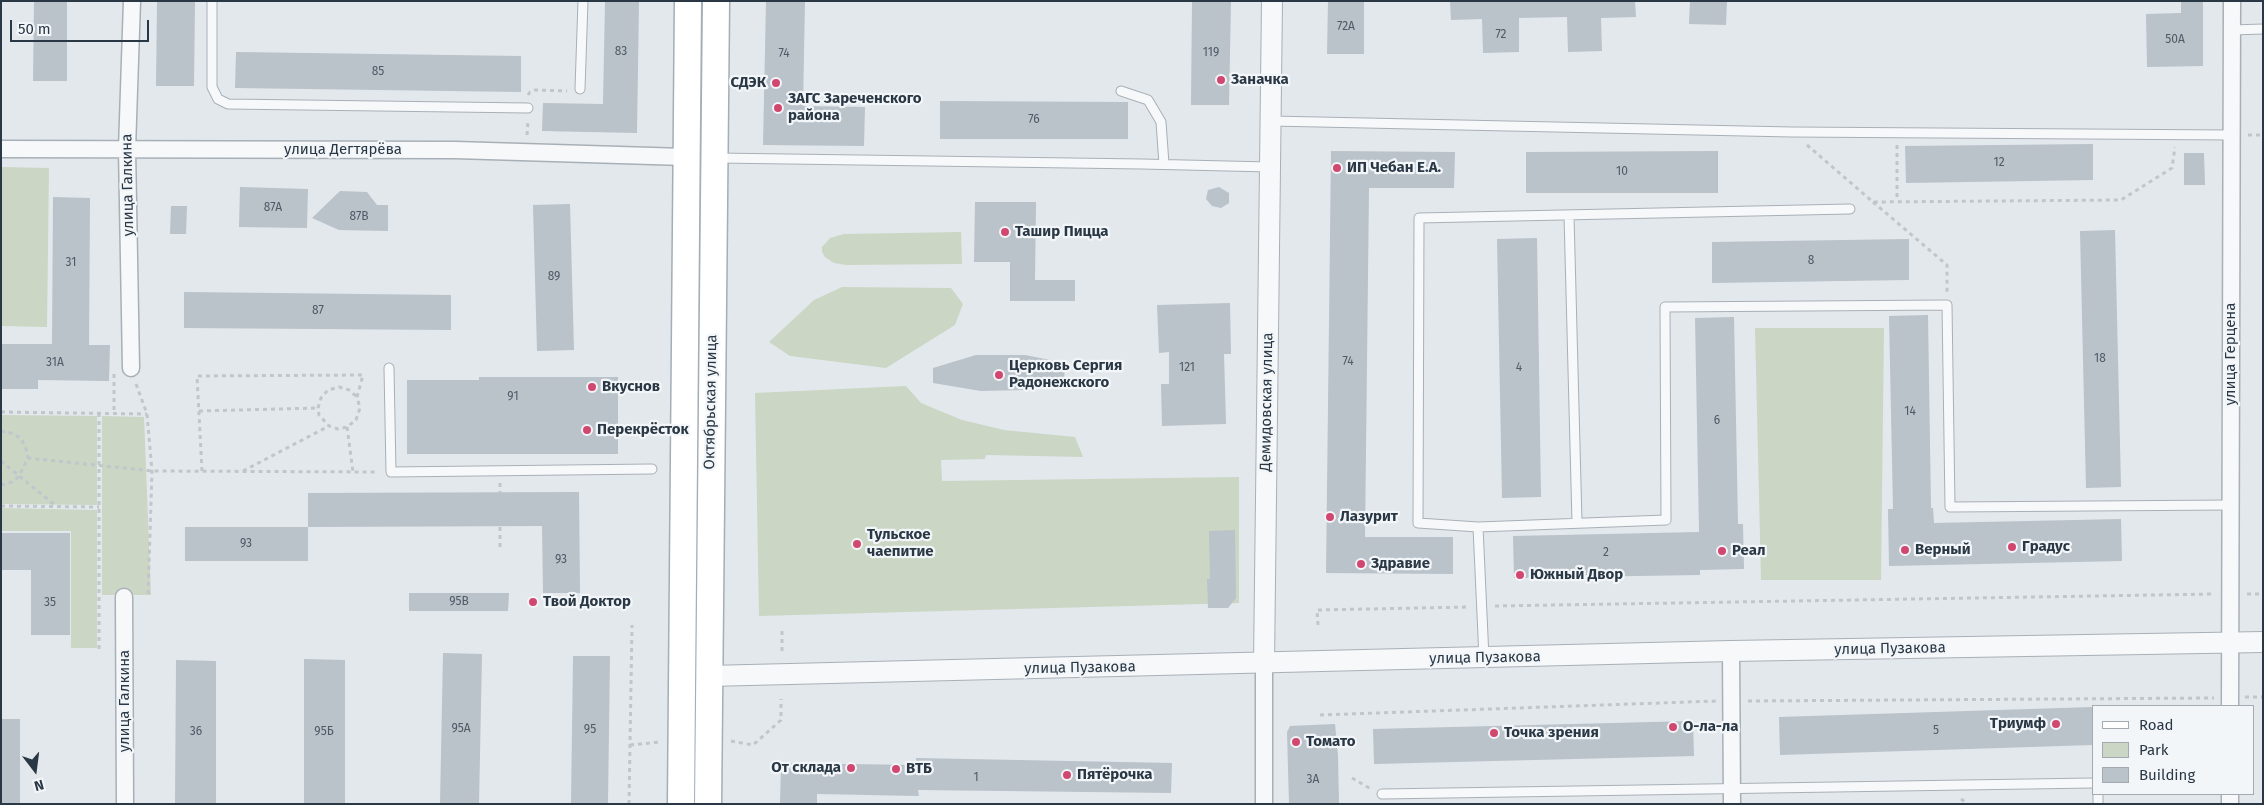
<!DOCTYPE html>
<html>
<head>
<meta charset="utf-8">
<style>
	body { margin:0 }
	#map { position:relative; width:2264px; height:805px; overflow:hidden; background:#e3e8ec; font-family:"Fira Sans",sans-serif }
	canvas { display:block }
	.frame { position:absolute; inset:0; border:2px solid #2a3845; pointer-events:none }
	.legend { position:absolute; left:2092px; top:705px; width:162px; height:90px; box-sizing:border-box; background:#f3f6f9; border:1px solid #a3aab1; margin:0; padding:6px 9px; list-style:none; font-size:15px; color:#2a3845 }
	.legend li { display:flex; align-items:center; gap:10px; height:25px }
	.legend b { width:25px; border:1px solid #a3aab1 }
	.north { position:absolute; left:10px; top:745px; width:50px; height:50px; -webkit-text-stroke:4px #f3f6f9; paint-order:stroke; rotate:165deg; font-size:14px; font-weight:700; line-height:20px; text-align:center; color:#2a3845 }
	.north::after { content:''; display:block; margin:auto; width:18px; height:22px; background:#2a3845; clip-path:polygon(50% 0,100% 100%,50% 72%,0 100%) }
	.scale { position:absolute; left:10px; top:20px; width:139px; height:22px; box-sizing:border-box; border:2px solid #2a3845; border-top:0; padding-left:6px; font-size:15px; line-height:18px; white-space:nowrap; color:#2a3845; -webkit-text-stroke:4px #f3f6f9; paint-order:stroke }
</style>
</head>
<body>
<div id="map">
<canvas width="2264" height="805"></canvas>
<div class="frame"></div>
<ul class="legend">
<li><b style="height:6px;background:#fff"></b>Road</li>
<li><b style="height:14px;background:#cbd6c4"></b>Park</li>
<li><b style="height:14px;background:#bac2ca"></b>Building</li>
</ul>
<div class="north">N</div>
<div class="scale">50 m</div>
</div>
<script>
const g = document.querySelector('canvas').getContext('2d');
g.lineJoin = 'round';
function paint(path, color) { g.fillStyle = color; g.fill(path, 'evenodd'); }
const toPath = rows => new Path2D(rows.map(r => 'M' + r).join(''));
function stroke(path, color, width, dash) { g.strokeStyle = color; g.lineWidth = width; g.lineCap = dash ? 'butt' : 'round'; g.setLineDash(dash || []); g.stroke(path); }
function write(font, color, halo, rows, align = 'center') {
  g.font = font + ' "Fira Sans",sans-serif'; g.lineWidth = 4.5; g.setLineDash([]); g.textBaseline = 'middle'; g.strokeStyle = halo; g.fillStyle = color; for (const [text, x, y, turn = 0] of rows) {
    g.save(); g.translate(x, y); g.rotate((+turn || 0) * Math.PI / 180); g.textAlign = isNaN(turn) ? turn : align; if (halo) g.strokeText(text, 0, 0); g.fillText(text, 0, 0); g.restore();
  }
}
paint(toPath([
	[1,167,49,168,47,327,1,326],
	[961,232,962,264,846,265,834,263,825,257,822,252,822,247,830,238,844,234],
	[842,287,951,288,963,304,955,325,886,368,790,356,769,342,814,300],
	[1755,328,1884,328,1881,580,1761,580],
	[906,386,921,403,962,420,1004,430,1075,437,1083,457,986,455,985,459,941,460,942,481,1239,477,1239,603,759,616,755,393],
	[1,415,97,416,97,505,1,504],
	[102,416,144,417,151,595,102,595],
	[1,508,97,510,97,648,71,648,71,531,1,531]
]), '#cbd6c4');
paint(toPath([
	[34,1,67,1,67,81,33,81],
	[157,1,195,1,194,86,156,86],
	[605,1,639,1,637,133,542,131,543,103,603,104],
	[766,1,805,1,803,106,865,107,864,146,763,145],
	[1192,1,1231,1,1229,105,1191,105],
	[1328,1,1364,1,1364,54,1327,54],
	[1450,1,1635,1,1636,17,1601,18,1602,51,1568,52,1567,17,1519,18,1519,52,1483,53,1482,19,1451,20],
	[1690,1,1727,1,1726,25,1689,24],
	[2181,1,2203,1,2203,66,2147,67,2146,14,2181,13],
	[236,52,521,56,521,92,235,88],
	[940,101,1128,102,1128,139,940,139],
	[2093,144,2093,180,1906,183,1905,146],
	[1331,151,1455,152,1454,188,1369,188,1365,537,1453,537,1453,574,1326,573],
	[1718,151,1718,193,1526,193,1526,152],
	[2184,153,2204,153,2205,185,2184,185],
	[240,187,308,189,307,228,239,227],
	[1219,187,1229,193,1229,203,1221,208,1212,206,1206,199,1208,190],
	[340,191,367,192,377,205,388,205,388,231,339,230,312,218],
	[53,197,90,198,89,345,110,345,109,381,38,380,38,389,1,389,1,344,52,344],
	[975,202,1036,202,1035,280,1075,280,1075,301,1010,301,1010,262,974,262],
	[570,204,574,350,537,351,533,205],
	[171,206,187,206,186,234,170,234],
	[2115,230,2121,487,2086,488,2080,231],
	[1537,238,1541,497,1502,498,1497,239],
	[1909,239,1909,280,1712,283,1712,242],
	[184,292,451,295,451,330,184,328],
	[1230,303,1231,354,1224,354,1226,424,1162,426,1161,384,1169,384,1169,352,1159,353,1157,305],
	[1928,315,1931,508,1933,508,1934,523,2121,519,2122,561,1889,566,1888,509,1893,509,1889,316],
	[1734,317,1738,524,1743,524,1744,569,1700,570,1700,575,1514,578,1513,536,1699,532,1695,318],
	[976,355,1025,355,1065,363,1064,382,1024,390,981,391,933,383,933,368],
	[479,377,618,377,618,454,407,454,407,380,479,380],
	[579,492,580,593,543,593,542,526,308,527,308,493],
	[185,527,308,527,308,561,185,561],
	[1235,530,1236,598,1228,608,1208,608,1207,579,1210,579,1209,531],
	[1,533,70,533,70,635,31,635,31,570,1,570],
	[409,593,509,593,508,611,409,611],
	[443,653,482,654,479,804,440,804],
	[573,656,610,656,608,804,571,804],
	[304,659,345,660,345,804,304,804],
	[176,660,216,661,216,804,175,804],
	[2093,707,2093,745,1780,755,1779,717],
	[1,719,20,719,20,804,1,804],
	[1693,721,1694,756,1374,764,1373,729],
	[1335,724,1338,756,1339,804,1289,804,1287,732,1290,726],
	[916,758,1172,763,1171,793,918,790,919,796,817,794,817,804,780,804,781,763,916,765]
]), '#bac2ca');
const service = toPath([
	[212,1,212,87,218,99,228,104,528,108],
	[2232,30,2263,29],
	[580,89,583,1],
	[1121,91,1148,100,1161,122,1164,164],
	[1271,121,1792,132,2231,135],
	[717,158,1142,164,1270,167],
	[1569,215,1577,523],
	[389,368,391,472,652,469],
	[1478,527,1666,520,1665,307,1947,305,1950,507,2230,505],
	[1484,658,1478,527,1418,523,1419,218,1850,209],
	[1382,794,2093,783],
	[2098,794,2098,804]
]);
const minor = toPath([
	[1,149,455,150,685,157],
	[131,368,127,149,132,1],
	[124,597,125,804],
	[1731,651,1732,804],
	[2230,706,2232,1],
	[2230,794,2230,804],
	[1264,804,1264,663]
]);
const tertiary = toPath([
	[1264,663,1272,1],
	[708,676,1731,651,2263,642]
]);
const primary = toPath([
	[681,804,688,1],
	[708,804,716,1]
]);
stroke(service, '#a8b0b7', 11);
stroke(minor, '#a8b0b7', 19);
stroke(tertiary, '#a8b0b7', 22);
stroke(primary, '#a2aeb8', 29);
stroke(toPath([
	[528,95,530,92,535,90,567,91],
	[527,135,528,121],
	[2248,135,2263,135],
	[1807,145,1873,202,2121,200,2172,168,2175,147],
	[1897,145,1897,201],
	[1873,202,1947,265,1947,292],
	[114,374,114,414],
	[136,384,147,414,152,471,148,596],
	[199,411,318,408],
	[1,412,147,414],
	[347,427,353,472],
	[1,432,6,431,21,438,26,449,28,458],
	[1,461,56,506],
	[202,471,197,376,363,375,357,397,360,408,356,420,347,427,338,429,329,426,319,415,318,408,321,398,328,390,339,387,349,390,357,397],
	[243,471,329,426],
	[500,483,500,493],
	[1,485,12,482,19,476,28,458,152,471,378,472],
	[1,506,99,507],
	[500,527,500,551],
	[2247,594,2263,594],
	[1495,606,2214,594],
	[1318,625,1317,610,1469,607],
	[99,649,99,413],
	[782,651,782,627],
	[2245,697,2263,697],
	[1748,701,2214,698],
	[1320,715,1716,701],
	[731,741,753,745,781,720,781,699],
	[630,745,660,742],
	[1352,778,1371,789],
	[1961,799,1968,804],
	[629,804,632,625]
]), '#c1c6cb', 3, [4, 4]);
stroke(service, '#f6f8fa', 9);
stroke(minor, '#f6f8fa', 16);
stroke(tertiary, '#f6f8fa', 20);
stroke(primary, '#fff', 26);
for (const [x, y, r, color] of [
	[1221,80,5,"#d2476f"],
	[776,83,5,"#d2476f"],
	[778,108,5,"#d2476f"],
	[1337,168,5,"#d2476f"],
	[1005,232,5,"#d2476f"],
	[999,375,5,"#d2476f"],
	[592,387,5,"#d2476f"],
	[587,430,5,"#d2476f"],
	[1330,517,5,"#d2476f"],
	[857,544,5,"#d2476f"],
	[2012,547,5,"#d2476f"],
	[1905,550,5,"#d2476f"],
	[1722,551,5,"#d2476f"],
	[1361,564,5,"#d2476f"],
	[1520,575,5,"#d2476f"],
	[533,602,5,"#d2476f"],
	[2056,724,5,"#d2476f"],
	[1673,727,5,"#d2476f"],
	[1494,733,5,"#d2476f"],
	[1296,742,5,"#d2476f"],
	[851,768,5,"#d2476f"],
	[896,769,5,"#d2476f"],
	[1067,775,5,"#d2476f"]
]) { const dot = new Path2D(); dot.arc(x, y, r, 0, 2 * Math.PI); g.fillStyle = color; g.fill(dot); stroke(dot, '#f3f6f9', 2); }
write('12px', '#4e5a66', null, [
	["72А",1346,27],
	["72",1501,35],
	["50А",2175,40],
	["83",621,52],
	["119",1211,53],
	["74",784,54],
	["85",378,72],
	["76",1034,120],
	["12",1999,163],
	["10",1622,172],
	["87А",273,208],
	["87В",359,217],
	["8",1811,261],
	["31",71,263],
	["89",554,277],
	["87",318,311],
	["18",2100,359],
	["74",1348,362],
	["31А",55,363],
	["121",1187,368],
	["4",1519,368],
	["91",513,397],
	["14",1910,412],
	["6",1717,421],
	["93",246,544],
	["2",1606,553],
	["93",561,560],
	["95В",459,602],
	["35",50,603],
	["95А",461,729],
	["95",590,730],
	["5",1936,731],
	["36",196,732],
	["95Б",324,732],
	["1",976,778],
	["3А",1313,780]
]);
write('bold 15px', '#2a3845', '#f3f6f9', [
	["Заначка",1231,80],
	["СДЭК",766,83,"right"],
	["ЗАГС Зареченского",788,99],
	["района",788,116],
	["ИП Чебан Е.А.",1347,168],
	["Ташир Пицца",1015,232],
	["Церковь Сергия",1009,366],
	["Радонежского",1009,383],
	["Вкуснов",602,387],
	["Перекрёсток",597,430],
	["Лазурит",1340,517],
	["Тульское",867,535],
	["чаепитие",867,552],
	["Градус",2022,547],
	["Верный",1915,550],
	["Реал",1732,551],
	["Здравие",1371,564],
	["Южный Двор",1530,575],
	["Твой Доктор",543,602],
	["Триумф",2046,724,"right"],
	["О-ла-ла",1683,727],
	["Точка зрения",1504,733],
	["Томато",1306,742],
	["От склада",841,768,"right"],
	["ВТБ",906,769],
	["Пятёрочка",1077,775]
], 'left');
write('15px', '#2a3845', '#f3f6f9', [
	["улица Дегтярёва",343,150],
	["улица Галкина",128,185,-91],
	["улица Герцена",2231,354,-90],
	["Октябрьская улица",711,402,-89],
	["Демидовская улица",1267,402,-89],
	["улица Пузакова",1890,649,-1],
	["улица Пузакова",1485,658,-1],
	["улица Пузакова",1080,668,-1],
	["улица Галкина",125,701,-90]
]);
</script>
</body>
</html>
